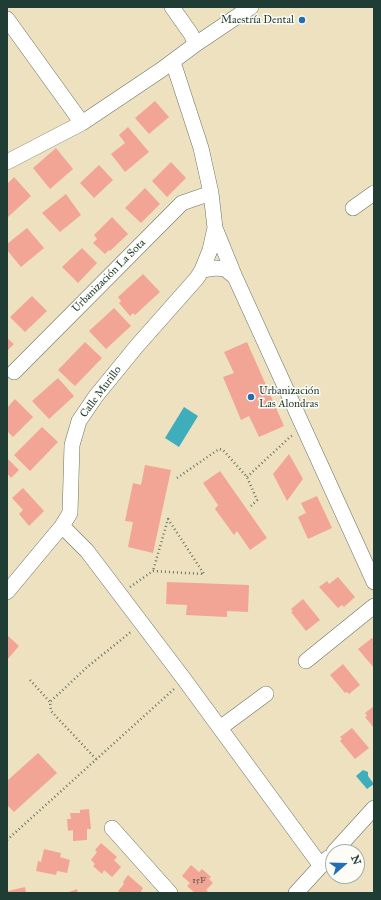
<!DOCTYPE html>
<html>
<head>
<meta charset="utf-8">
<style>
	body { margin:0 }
	#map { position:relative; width:381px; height:900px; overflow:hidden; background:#ede1c0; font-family:"IM FELL Great Primer",serif }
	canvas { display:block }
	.frame { position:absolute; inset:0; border:8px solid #1f3d34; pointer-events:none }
	.north { position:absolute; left:325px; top:844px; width:40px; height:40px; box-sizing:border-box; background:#fdfcf7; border:1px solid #a4b0a9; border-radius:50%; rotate:70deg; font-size:11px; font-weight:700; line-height:16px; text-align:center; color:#1f3d34 }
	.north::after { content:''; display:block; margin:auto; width:14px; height:18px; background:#1f6fb2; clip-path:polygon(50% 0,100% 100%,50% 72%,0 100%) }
</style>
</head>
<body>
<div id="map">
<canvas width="381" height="900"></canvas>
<div class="frame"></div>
<div class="north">N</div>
</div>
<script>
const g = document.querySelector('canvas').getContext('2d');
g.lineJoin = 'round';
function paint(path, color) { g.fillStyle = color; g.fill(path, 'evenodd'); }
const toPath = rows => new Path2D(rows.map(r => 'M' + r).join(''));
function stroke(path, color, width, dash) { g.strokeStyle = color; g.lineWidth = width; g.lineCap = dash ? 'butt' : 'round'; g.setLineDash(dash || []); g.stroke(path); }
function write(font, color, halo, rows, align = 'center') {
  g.font = font + ' "IM FELL Great Primer",serif'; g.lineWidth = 3; g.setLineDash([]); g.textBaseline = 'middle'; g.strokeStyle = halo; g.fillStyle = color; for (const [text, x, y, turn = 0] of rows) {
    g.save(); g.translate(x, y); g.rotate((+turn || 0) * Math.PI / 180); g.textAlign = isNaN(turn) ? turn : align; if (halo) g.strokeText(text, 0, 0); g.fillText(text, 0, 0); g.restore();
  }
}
paint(toPath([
	[184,407,198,416,179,447,165,438],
	[363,770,368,772,368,776,374,784,367,789,356,776]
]), '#3faebc');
paint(toPath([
	[155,101,169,117,149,134,135,118],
	[128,127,149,152,125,172,111,154,125,143,119,135],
	[56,148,73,169,50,189,33,168],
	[171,162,186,178,167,197,152,181],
	[99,165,113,180,94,198,80,183],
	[14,177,31,196,8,217,7,215,7,184],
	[145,188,160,204,141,223,125,208],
	[66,194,81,215,60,232,42,213],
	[112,217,128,234,110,251,109,250,105,254,93,243,97,239,94,235],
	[27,228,44,248,21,267,7,250,7,244],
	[82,248,97,263,78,283,62,267],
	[143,274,160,292,135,315,133,313,130,316,119,303,121,301,118,297],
	[32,296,47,311,25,332,10,317],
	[114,308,131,326,106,349,89,331],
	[7,338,14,344,7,351],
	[85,342,102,358,75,386,58,370],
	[247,342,284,426,259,437,249,416,241,420,223,377,234,373,224,352],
	[58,378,74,396,49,419,32,401],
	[15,399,33,417,13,437,7,431,7,408],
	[42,427,58,442,30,471,14,455],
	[289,454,303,479,287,501,273,474],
	[7,458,19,470,11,478,7,473],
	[145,465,171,470,153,553,128,547,133,522,125,521,133,483,141,485],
	[220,471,267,538,250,550,237,531,234,535,215,509,218,505,203,483],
	[23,488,44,511,29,526,19,514,23,510,12,498],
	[317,496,332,528,308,539,298,517,306,513,301,503],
	[338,577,355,597,344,607,342,605,338,608,319,587,327,581,329,584],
	[167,582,249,585,248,612,227,611,227,617,186,615,187,605,166,604],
	[303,599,320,620,306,631,291,612,293,611,291,609],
	[7,635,19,646,7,660],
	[372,638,374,640,374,668,358,649],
	[343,664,360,685,349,694,347,692,345,693,330,675],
	[374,706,374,728,365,717,367,716,365,713],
	[352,728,369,748,355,759,340,741,342,739,340,737],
	[38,753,57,773,14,812,7,805,7,781],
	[89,809,91,829,87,829,87,840,73,841,73,830,68,831,67,819,71,819,70,813,80,813,80,810],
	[101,843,117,857,114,860,121,867,112,877,104,870,102,874,93,866,95,864,91,860,97,852,95,850],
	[44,849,61,853,60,857,70,860,67,873,57,871,56,875,36,871,38,861,41,862],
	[191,865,199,872,202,869,211,877,209,879,213,883,206,890,208,892,208,893,195,893,187,886,190,883,182,876],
	[128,875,143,888,141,891,143,893,120,893,118,891,124,884,123,882],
	[25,887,26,893,8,893,8,891],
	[77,889,78,893,66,893]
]), '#f3a595');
const street = toPath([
	[172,7,191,34,196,44],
	[7,19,82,123],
	[7,162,82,123,161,70,196,44,251,7],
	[353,208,374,193],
	[215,228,235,277,374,582],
	[202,270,216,268,225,269,235,277],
	[14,372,182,203,211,193],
	[62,526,87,551,184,679,321,866],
	[7,592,62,526,70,513,72,445,79,421,96,396,136,347,197,278,202,270,210,250,215,228,211,193,201,148,173,62],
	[306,661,374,606],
	[220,728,266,694],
	[112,828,170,893],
	[334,852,374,808],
	[296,893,328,858]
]);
stroke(street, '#677665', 16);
stroke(toPath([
	[247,477,290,437,293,435],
	[177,478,219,449,223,450,247,477,257,500,251,506],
	[130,587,153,571,204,574,168,519,153,571],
	[30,680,50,702],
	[96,759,51,711,50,702,86,668,132,631],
	[7,840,174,689]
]), '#677665', 2.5, [1, 3]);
stroke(street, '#fff', 15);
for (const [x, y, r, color] of [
	[302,20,4,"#1f6fb2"],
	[251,397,4,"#1f6fb2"]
]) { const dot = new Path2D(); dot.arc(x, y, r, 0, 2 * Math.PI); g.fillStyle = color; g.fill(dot); stroke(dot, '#fdfcf7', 1.5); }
write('9px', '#54574c', null, [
	["15F",199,881]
]);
write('11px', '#1f3d34', '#fdfcf7', [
	["Maestría Dental",294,20],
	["Urbanización",259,391,"left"],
	["Las Alondras",259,404,"left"]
], 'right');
write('11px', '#1f3d34', '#fdfcf7', [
	["Urbanización La Sota",109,276,-45],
	["Calle Murillo",101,392,-53]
]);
</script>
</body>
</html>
